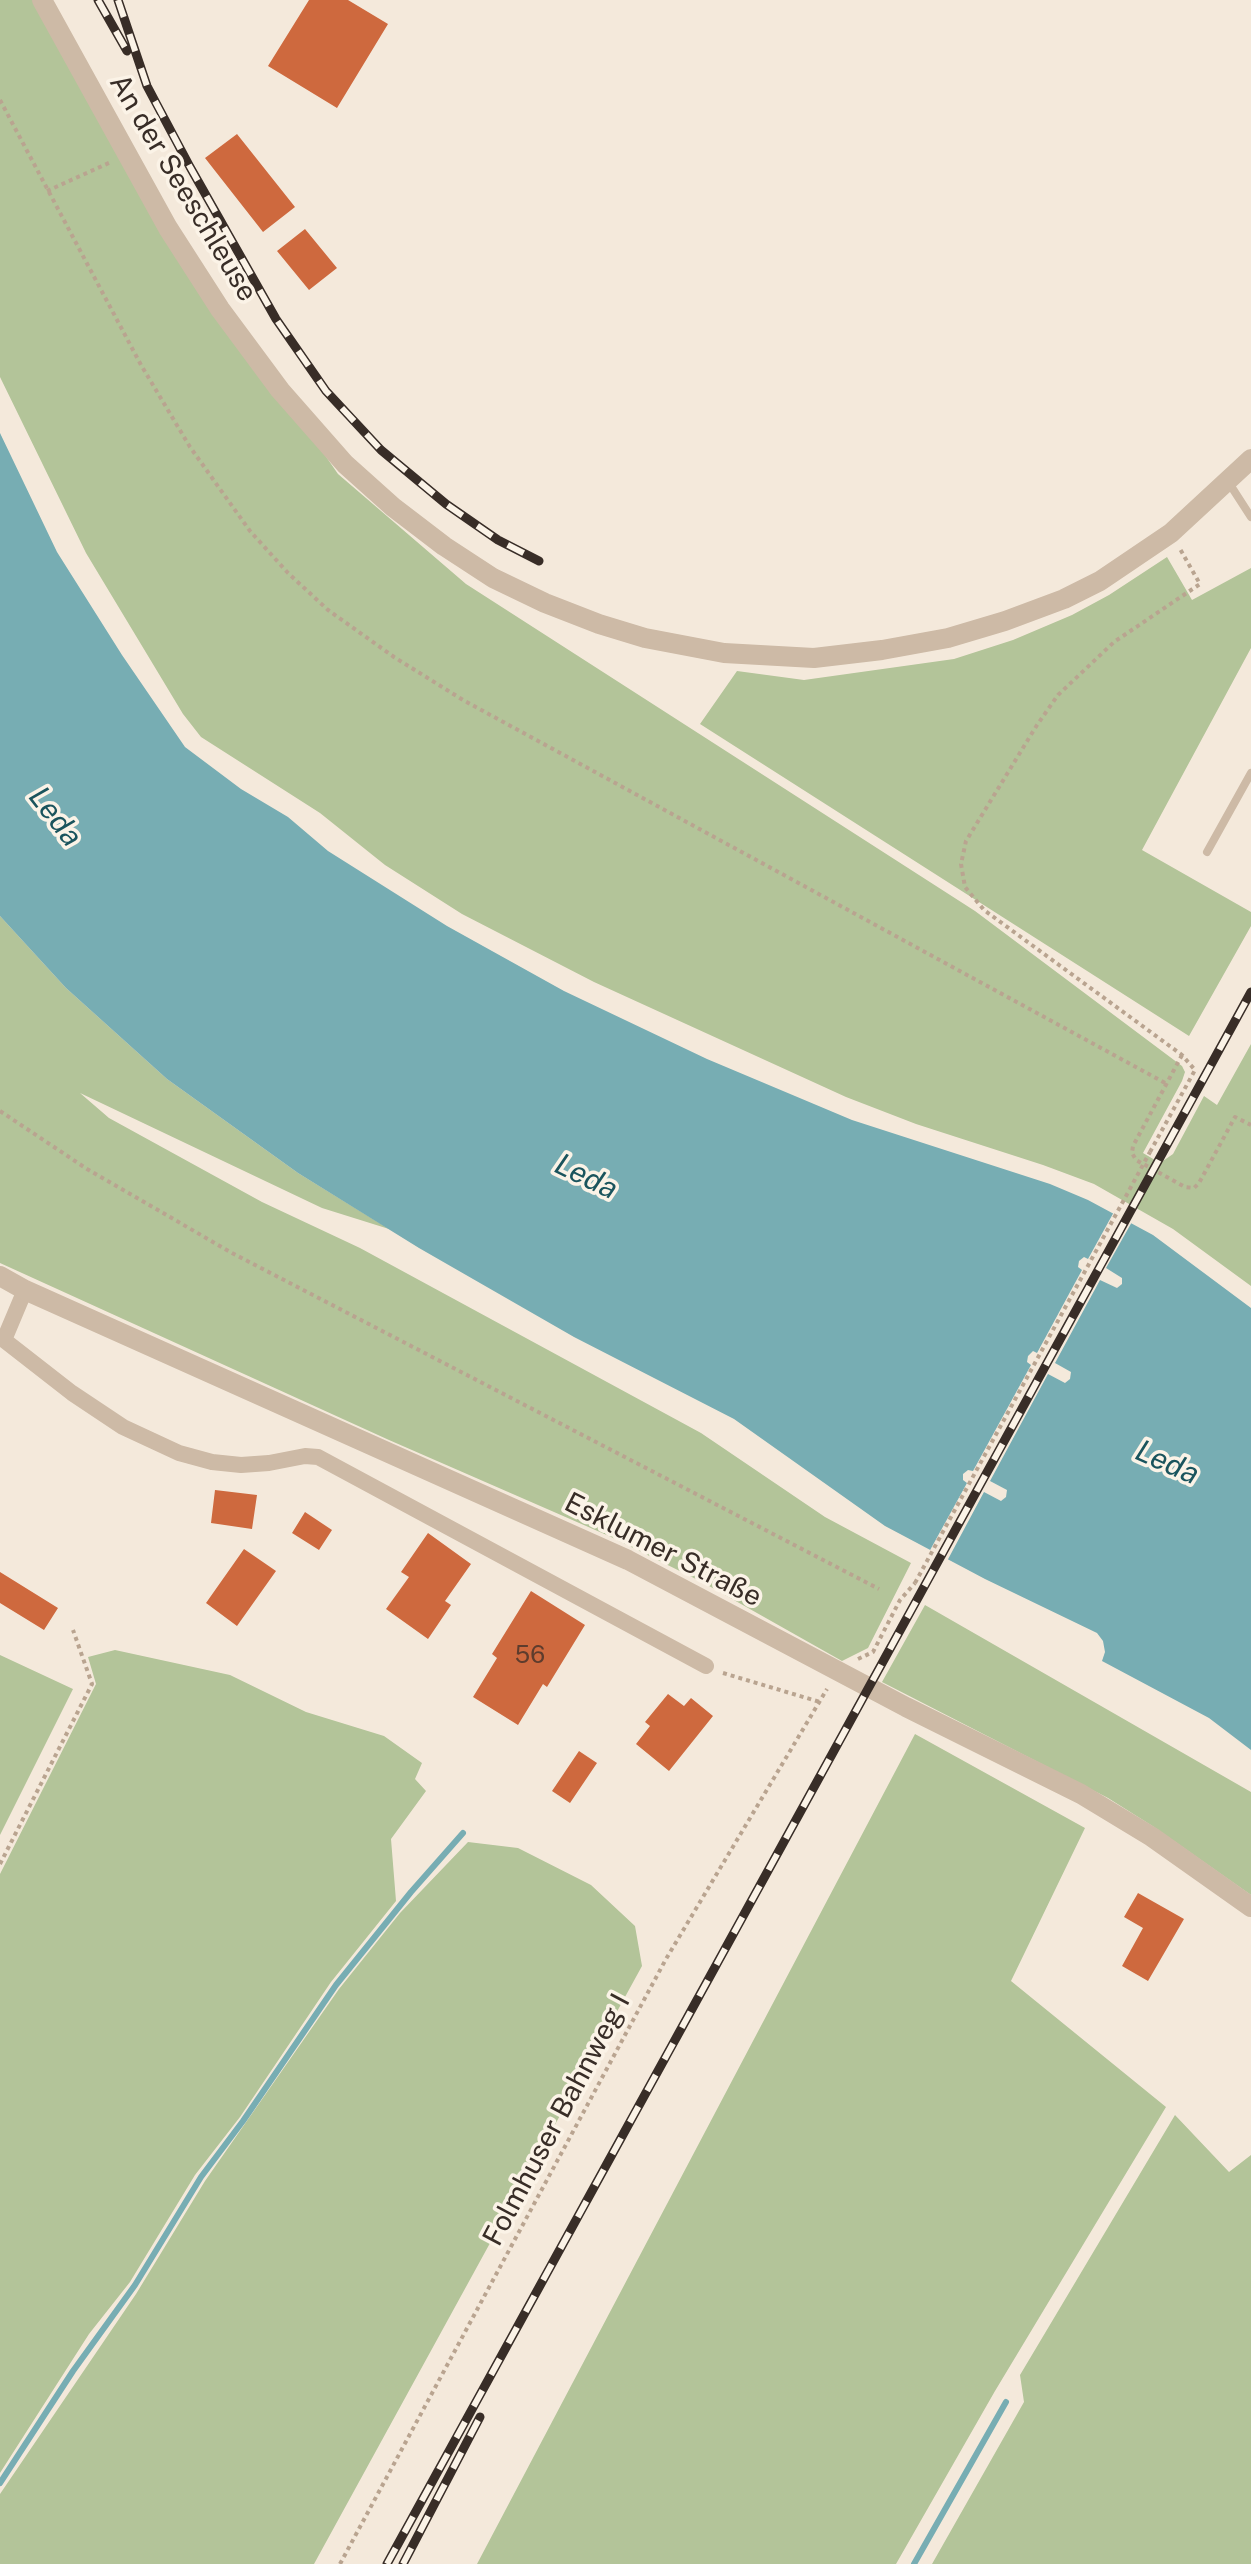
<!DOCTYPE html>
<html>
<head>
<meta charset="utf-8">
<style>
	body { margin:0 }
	canvas { display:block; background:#f4e9db }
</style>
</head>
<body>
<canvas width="1251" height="2564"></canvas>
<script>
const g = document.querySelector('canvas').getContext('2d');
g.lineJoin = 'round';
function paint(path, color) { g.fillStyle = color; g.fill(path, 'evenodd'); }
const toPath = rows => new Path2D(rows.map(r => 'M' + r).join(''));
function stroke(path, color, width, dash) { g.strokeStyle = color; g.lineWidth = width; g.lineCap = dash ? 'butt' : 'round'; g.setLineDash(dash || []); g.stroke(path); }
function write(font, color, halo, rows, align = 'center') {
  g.font = font + ' "Public Sans",sans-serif'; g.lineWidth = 7; g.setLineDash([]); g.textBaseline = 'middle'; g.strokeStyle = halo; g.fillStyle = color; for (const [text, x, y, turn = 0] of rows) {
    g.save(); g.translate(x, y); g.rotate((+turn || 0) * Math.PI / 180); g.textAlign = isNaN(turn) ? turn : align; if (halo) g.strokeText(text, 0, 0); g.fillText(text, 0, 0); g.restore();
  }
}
paint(toPath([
	[0,0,42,0,125,152,280,390,338,474,466,584,975,911,1182,1066,1185,1072,1182,1081,1143,1153,1160,1163,1173,1154,1204,1096,1217,1105,1251,1044,1251,1286,1173,1229,1094,1184,1043,1165,916,1124,846,1097,594,982,462,914,385,865,320,813,201,737,183,714,86,553,0,377],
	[1167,557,1192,600,1251,568,1251,648,1142,850,1251,912,1251,926,1189,1036,700,724,737,671,804,680,954,659,1013,640,1072,615,1109,595],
	[0,916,66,988,167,1079,298,1173,389,1229,322,1208,80,1093,109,1118,262,1202,360,1248,701,1433,825,1517,911,1563,868,1648,842,1661,702,1582,609,1536,389,1440,0,1263],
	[925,1605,1251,1792,1251,1895,1154,1827,1108,1798,882,1682],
	[115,1650,230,1675,306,1712,384,1736,422,1763,415,1779,426,1791,391,1839,396,1901,331,1982,240,2117,195,2175,130,2282,89,2334,0,2473,0,1874,96,1684,88,1657],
	[0,1655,73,1689,0,1835],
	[915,1734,1085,1828,1011,1981,1166,2107,995,2391,896,2564,477,2564],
	[468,1842,518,1848,591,1885,635,1926,642,1966,314,2564,0,2564,0,2494,136,2294,205,2181,339,1989,400,1913],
	[1175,2115,1229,2172,1251,2155,1251,2564,932,2564,1024,2402,1020,2375]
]), '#b3c499');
paint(toPath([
	[0,433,57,552,122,655,185,747,241,789,288,817,328,851,447,926,564,991,707,1059,852,1120,1050,1184,1088,1200,1153,1235,1251,1308,1251,1750,1209,1718,1102,1661,1105,1652,1103,1641,1097,1633,985,1579,885,1526,734,1419,574,1337,419,1248,298,1173,167,1079,66,988,0,916]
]), '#77adb3');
paint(toPath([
	[1115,1210,1133,1220,1106,1268,1122,1278,1122,1284,1117,1288,1100,1280,1055,1363,1071,1372,1070,1379,1065,1383,1048,1374,990,1481,1007,1490,1006,1497,1001,1501,984,1492,946,1563,929,1552,967,1483,963,1480,963,1474,968,1470,973,1471,1031,1365,1027,1362,1028,1356,1033,1351,1037,1353,1082,1270,1078,1267,1079,1261,1084,1257,1088,1259]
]), '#f4e9db');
stroke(toPath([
	[0,2483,73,2371,135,2285,201,2177,243,2121,336,1985,411,1892,463,1833],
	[914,2564,1006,2402]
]), '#77adb3', 6);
paint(toPath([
	[309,0,348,0,388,24,337,108,268,66],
	[237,134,295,207,263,232,205,158],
	[305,229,337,268,309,290,277,251],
	[215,1490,257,1495,252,1529,211,1523],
	[305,1512,332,1530,319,1550,292,1533],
	[428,1533,471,1564,445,1601,451,1605,428,1639,386,1609,409,1577,401,1572],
	[244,1549,276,1571,237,1626,206,1603],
	[0,1572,58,1608,44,1630,0,1603],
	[531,1591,585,1625,547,1687,543,1684,518,1725,473,1697,497,1658,492,1654],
	[668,1694,684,1706,691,1698,713,1716,669,1771,636,1744,650,1726,645,1722],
	[579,1751,597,1763,570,1803,552,1791],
	[1138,1893,1184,1919,1148,1981,1122,1966,1143,1928,1124,1917]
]), '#ce693e');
stroke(toPath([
	[0,100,141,365,190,447,250,531,288,573,328,610,394,657,463,700,1167,1084],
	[47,191,111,162],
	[1182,1055,1133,1146,1132,1153,1136,1160,1185,1187,1194,1188,1199,1183,1235,1117,1251,1125],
	[0,1111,87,1169,232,1253,879,1589],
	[1150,1152,1195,1070,1182,1055,984,910,965,887,961,864,966,841,1037,725,1058,695,1114,642,1200,584,1180,549],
	[858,1659,873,1652,900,1600,915,1583],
	[723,1673,820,1702],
	[0,1864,92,1684,73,1630],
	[340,2564,666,1959,827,1689]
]), '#b9a490', 4, [4, 4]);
stroke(toPath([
	[1229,483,1251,517],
	[1207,852,1251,773]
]), '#cdbaa6', 8);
stroke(toPath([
	[25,1290,4,1340,72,1393,123,1427,179,1453,212,1462,241,1465,269,1463,305,1456,318,1457,706,1666]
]), '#cdbaa6', 16);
stroke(toPath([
	[42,0,168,228,220,309,280,390,345,464,393,507,444,546,493,578,545,603,599,624,645,638,724,653,814,658,882,650,948,638,1005,621,1064,599,1100,581,1171,533,1251,459],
	[0,1276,25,1290,628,1560,906,1707,1081,1794,1152,1837,1251,1907]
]), '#cdbaa6', 20);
const rail = toPath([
	[98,0,127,51],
	[118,0,147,86,190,167,276,319,326,391,381,450,446,504,498,540,539,561],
	[387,2564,1251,992],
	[403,2564,480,2417]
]);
stroke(rail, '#382d27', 9);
stroke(rail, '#fbf3e7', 6, [18]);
stroke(toPath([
	[915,1583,1150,1152]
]), '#b9a490', 4, [4, 4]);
write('24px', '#5e3c2d', null, [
	["56",530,1656]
]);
write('28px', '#382d27', '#fbf3e7', [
	["An der Seeschleuse",183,188,59],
	["Esklumer Straße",663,1550,27],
	["Folmhuser Bahnweg I",557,2120,-62]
]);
write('italic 30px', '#1a545d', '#fbf3e7', [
	["Leda",55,817,52],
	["Leda",586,1177,26],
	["Leda",1167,1463,24]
]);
</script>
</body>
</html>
